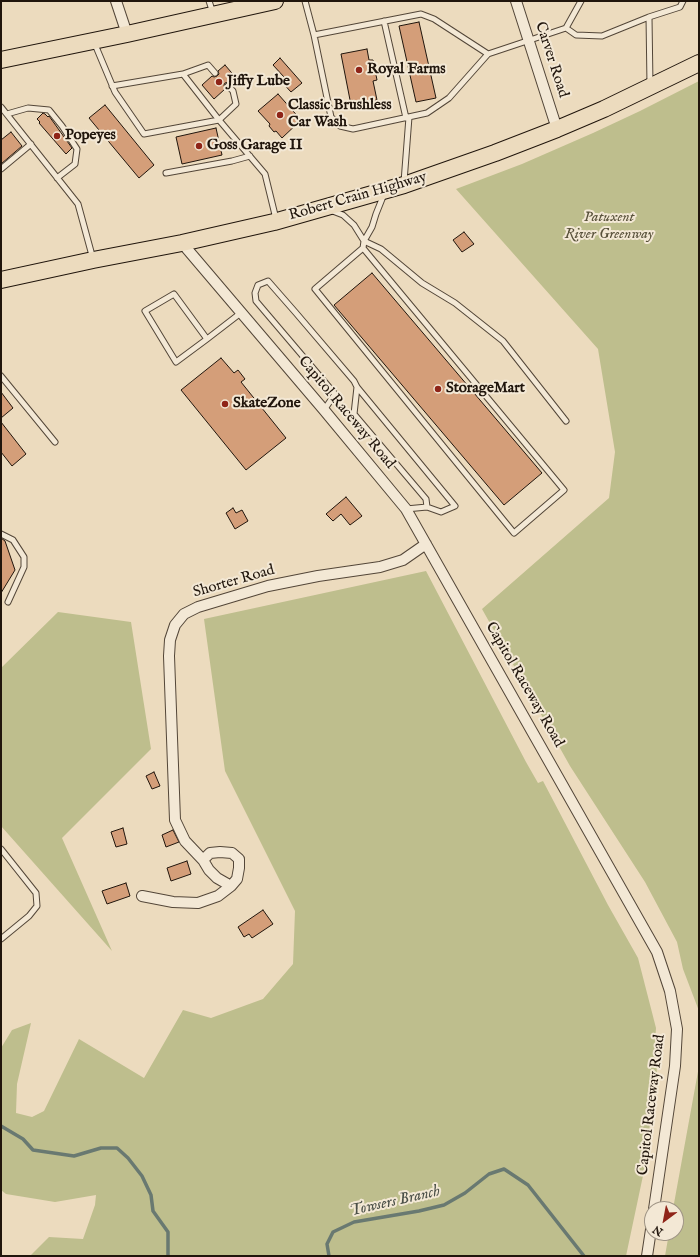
<!DOCTYPE html>
<html>
<head>
<meta charset="utf-8">
<style>
	body { margin:0 }
	#map { position:relative; width:700px; height:1257px; overflow:hidden; background:#ecdbbe; font-family:"IM FELL English",serif }
	canvas { display:block }
	.frame { position:absolute; inset:0; border:2px solid #20150c; pointer-events:none }
	.north { position:absolute; left:644px; top:1201px; width:40px; height:40px; box-sizing:border-box; background:#f3e8d5; border:1px solid #9f9485; border-radius:50%; rotate:212deg; font-size:11px; font-weight:700; line-height:16px; text-align:center; color:#20150c }
	.north::after { content:''; display:block; margin:auto; width:14px; height:18px; background:#8f2418; clip-path:polygon(50% 0,100% 100%,50% 72%,0 100%) }
</style>
</head>
<body>
<div id="map">
<canvas width="700" height="1257"></canvas>
<div class="frame"></div>
<div class="north">N</div>
</div>
<script>
const g = document.querySelector('canvas').getContext('2d');
g.lineJoin = 'round';
function paint(path, color) { g.fillStyle = color; g.fill(path, 'evenodd'); }
const toPath = rows => new Path2D(rows.map(r => 'M' + r).join(''));
function stroke(path, color, width, dash) { g.strokeStyle = color; g.lineWidth = width; g.lineCap = dash ? 'butt' : 'round'; g.setLineDash(dash || []); g.stroke(path); }
function write(font, color, halo, rows, align = 'center') {
  g.font = font + ' "IM FELL English",serif'; g.lineWidth = 4; g.setLineDash([]); g.textBaseline = 'middle'; g.strokeStyle = halo; g.fillStyle = color; for (const [text, x, y, turn = 0] of rows) {
    g.save(); g.translate(x, y); g.rotate((+turn || 0) * Math.PI / 180); g.textAlign = isNaN(turn) ? turn : align; if (halo) g.strokeText(text, 0, 0); g.fillText(text, 0, 0); g.restore();
  }
}
paint(toPath([
	[699,81,699,1011,683,969,677,942,645,882,570,766,482,609,609,498,615,452,598,349,456,189,522,164,593,133,640,111],
	[426,571,526,762,538,783,543,781,608,905,638,958,656,1028,655,1042,658,1090,650,1119,648,1152,626,1256,30,1256,49,1237,83,1239,95,1205,96,1195,55,1202,6,1194,1,1190,1,1048,12,1030,31,1023,17,1084,16,1113,32,1117,44,1111,79,1039,144,1078,183,1010,211,1018,263,999,293,964,295,911,225,771,204,619],
	[58,612,131,622,151,749,62,838,112,951,1,826,1,668],
	[699,1066,699,1256,665,1256,669,1233,676,1233,676,1209,673,1209]
]), '#bebe8d');
stroke(toPath([
	[1,1126,23,1139,33,1150,74,1156,101,1148,117,1148,128,1158,142,1176,151,1195,153,1211,168,1232,168,1256],
	[329,1256,327,1244,333,1232,354,1222,419,1211,444,1205,465,1193,489,1174,504,1169,528,1185,584,1256]
]), '#697971', 3.5);
const building = toPath([
	[419,22,436,98,416,102,399,26,419,22],
	[367,49,369,60,373,60,377,80,373,81,377,100,351,105,341,54,367,49],
	[280,58,302,83,291,92,280,80,284,77,273,65,280,58],
	[225,65,237,79,231,84,229,82,225,83,224,85,225,89,214,99,202,85,212,76,214,77,217,76,219,74,218,71,225,65],
	[278,94,301,120,282,138,276,131,274,132,269,126,270,124,258,111,278,94],
	[105,105,154,165,139,178,89,118,105,105],
	[43,113,45,114,48,117,49,116,72,148,66,154,39,123,40,122,37,119,43,113],
	[216,128,222,155,182,164,176,137,216,128],
	[11,132,22,146,1,164,1,140,11,132],
	[464,232,474,244,462,252,453,240,464,232],
	[372,273,542,473,504,505,334,305,372,273],
	[221,358,234,373,238,370,245,379,241,382,286,438,246,470,181,390,221,358],
	[1,392,13,408,1,418,1,392],
	[1,422,26,454,12,466,1,452,1,422],
	[346,497,362,516,350,525,341,514,333,521,326,514,346,497],
	[233,508,236,513,242,510,248,521,235,529,226,513,233,508],
	[1,538,5,541,15,570,1,593,1,538],
	[154,772,160,786,152,789,146,776,154,772],
	[123,828,127,844,116,847,111,832,123,828],
	[173,830,179,842,166,847,162,835,173,830],
	[187,861,191,874,171,881,167,868,187,861],
	[126,883,130,896,107,904,102,891,126,883],
	[263,910,273,924,252,938,249,934,244,937,238,927,263,910]
]);
paint(building, '#d49e79');
stroke(building, '#20150c', 1);
const service = toPath([
	[209,1,213,13],
	[305,1,314,35,421,14,434,19,488,54,566,28,576,35,602,36,649,17,650,85],
	[649,17,680,7,683,1],
	[384,21,406,118],
	[566,28,581,1],
	[314,35,331,117,340,126,353,129,427,113,449,98,488,54],
	[94,42,115,92,144,134,219,120,265,174,276,219],
	[183,74,208,65,215,73],
	[112,86,183,74,219,120,236,104,233,91,228,86],
	[1,107,78,204,93,259],
	[7,114,28,108,49,110,62,126,77,149,75,164,57,178],
	[1,169,31,144],
	[166,173,232,161,250,156],
	[404,182,409,117],
	[330,210,343,215,354,225,364,241,381,249,422,283,455,303,503,341,566,421],
	[363,248,564,490,514,533,315,289,363,248,364,241,372,227,376,214,384,194],
	[207,339,174,294,145,311,176,362,207,339,242,312],
	[1,376,55,442],
	[357,387,354,414,426,499,427,507],
	[324,410,335,394,256,301,255,293,258,285,268,281,296,313,354,381,357,387,455,506,441,512,427,507,406,509],
	[1,534,13,540,24,557,24,567,8,602],
	[1,849,36,893,37,906,29,916,1,939]
]);
const minor = toPath([
	[116,1,127,34],
	[516,1,557,129],
	[182,243,324,410,406,509,657,952,670,991,677,1029,675,1066,654,1209],
	[203,860,209,870,217,878,231,886],
	[142,896,173,902,198,903,218,896,231,886,237,879,239,868,239,859,232,853,220,852,210,853,203,860,185,841,175,820,169,656,170,640,175,625,184,614,198,607,268,586,318,576,380,567,403,560,426,544],
	[647,1256,652,1223]
]);
const trunk = toPath([
	[1,60,127,34,275,1],
	[1,280,93,260,182,243,274,222,404,185,495,153,557,129,604,109,699,63]
]);
stroke(service, '#534638', 7);
stroke(minor, '#534638', 12);
stroke(trunk, '#20150c', 18);
stroke(service, '#f3e8d5', 5);
stroke(minor, '#f3e8d5', 10);
stroke(trunk, '#ecdbbe', 16);
for (const [x, y, r, color] of [
	[359,70,4,"#8f2418"],
	[219,82,4,"#8f2418"],
	[280,115,4,"#8f2418"],
	[57,136,4,"#8f2418"],
	[199,146,4,"#8f2418"],
	[438,389,4,"#8f2418"],
	[225,404,4,"#8f2418"]
]) { const dot = new Path2D(); dot.arc(x, y, r, 0, 2 * Math.PI); g.fillStyle = color; g.fill(dot); stroke(dot, '#f3e8d5', 1.5); }
write('15px', '#20150c', '#f3e8d5', [
	["Carver Road",551,60,72],
	["Robert Crain Highway",358,197,-16],
	["Capitol Raceway Road",346,413,50],
	["Shorter Road",234,582,-16],
	["Capitol Raceway Road",524,685,60],
	["Capitol Raceway Road",652,1105,-83]
]);
write('bold 15px', '#20150c', '#f3e8d5', [
	["Royal Farms",367,70],
	["Jiffy Lube",227,82],
	["Classic Brushless",288,106],
	["Car Wash",288,123],
	["Popeyes",65,136],
	["Goss Garage II",207,146],
	["StorageMart",446,389],
	["SkateZone",233,404]
], 'left');
write('italic 15px', '#575039', '#f3e8d5', [
	["Patuxent",609,218],
	["River Greenway",609,235]
]);
write('italic 16px', '#4a4f47', '#f3e8d5', [
	["Towsers Branch",395,1202,-13]
]);
</script>
</body>
</html>
